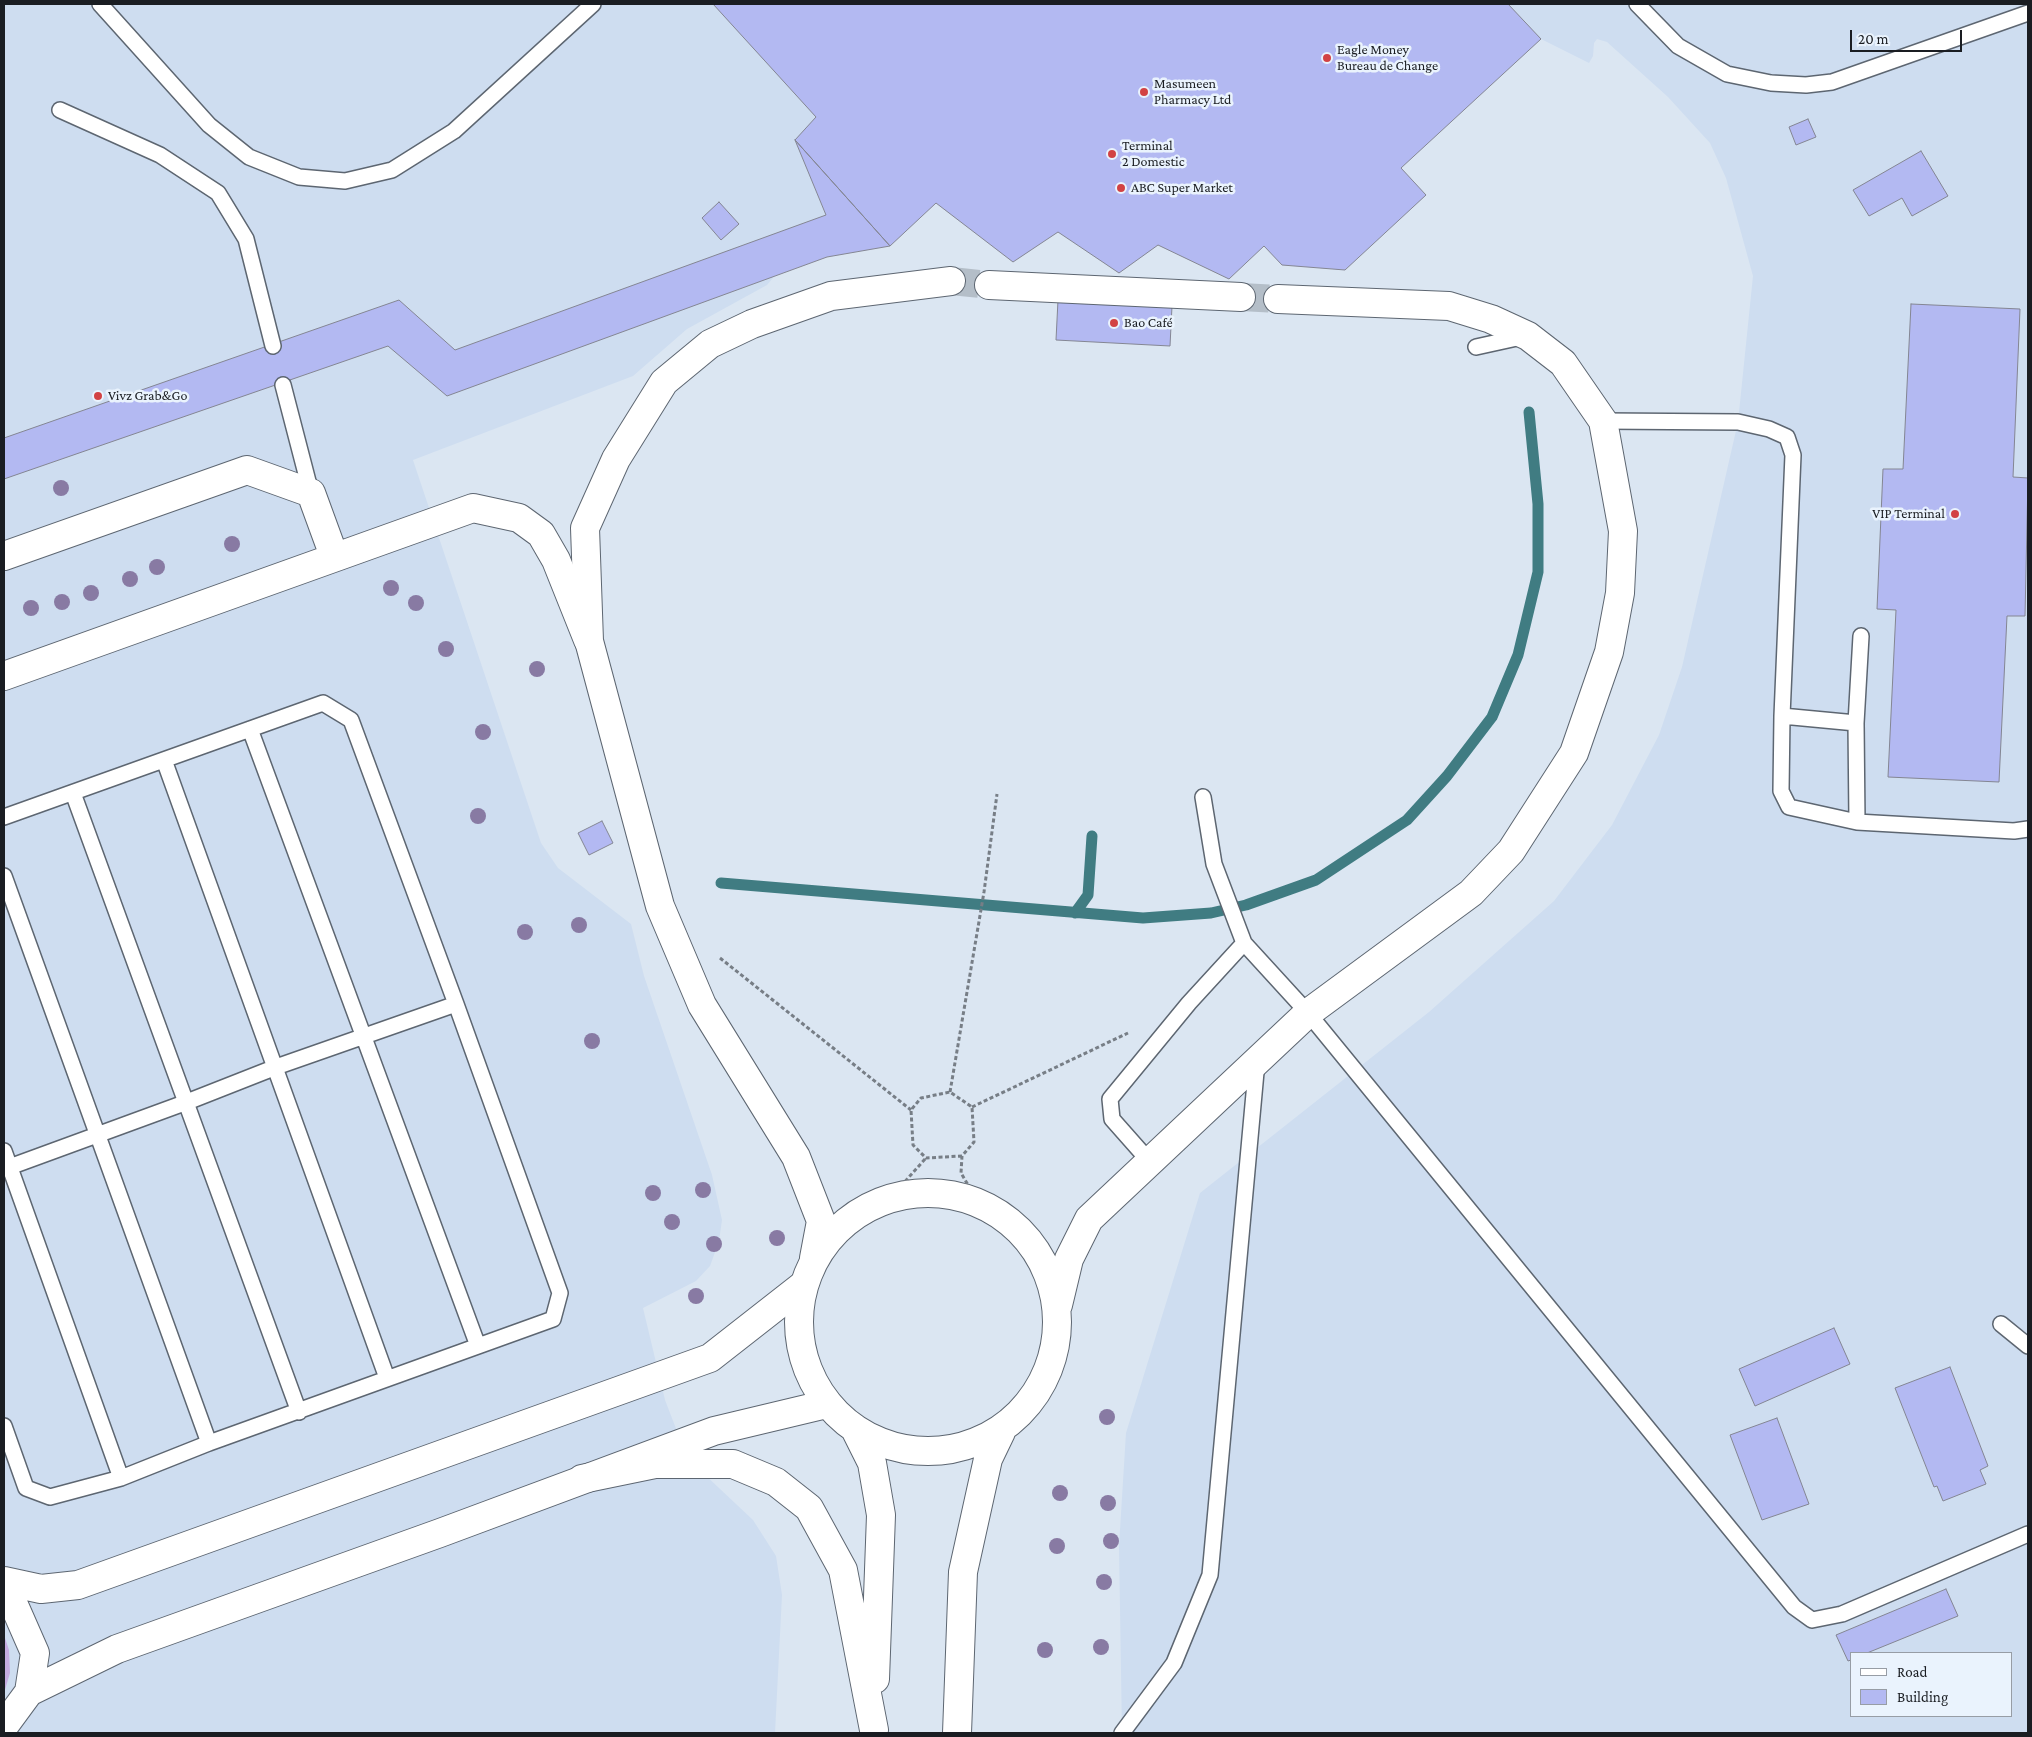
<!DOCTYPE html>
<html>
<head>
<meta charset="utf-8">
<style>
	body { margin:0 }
	#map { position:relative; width:2032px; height:1737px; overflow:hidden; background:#dbe6f2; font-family:"Crimson Pro",serif }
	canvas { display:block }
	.frame { position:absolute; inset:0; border:5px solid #1a1d22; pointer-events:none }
	.legend { position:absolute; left:1850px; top:1652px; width:162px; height:65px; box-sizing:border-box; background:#eaf3fd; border:1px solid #979da5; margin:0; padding:6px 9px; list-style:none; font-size:15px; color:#1a1d22 }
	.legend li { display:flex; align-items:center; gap:10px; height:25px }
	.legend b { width:25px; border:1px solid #979da5 }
	.scale { position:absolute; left:1850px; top:30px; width:112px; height:22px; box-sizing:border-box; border:2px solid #1a1d22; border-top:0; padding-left:6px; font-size:15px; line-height:18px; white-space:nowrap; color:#1a1d22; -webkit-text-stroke:4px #eaf3fd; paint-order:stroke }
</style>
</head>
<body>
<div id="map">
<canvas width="2032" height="1737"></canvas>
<div class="frame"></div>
<ul class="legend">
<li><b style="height:6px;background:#fff"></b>Road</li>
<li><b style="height:14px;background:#b3b9f2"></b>Building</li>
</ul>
<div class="scale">20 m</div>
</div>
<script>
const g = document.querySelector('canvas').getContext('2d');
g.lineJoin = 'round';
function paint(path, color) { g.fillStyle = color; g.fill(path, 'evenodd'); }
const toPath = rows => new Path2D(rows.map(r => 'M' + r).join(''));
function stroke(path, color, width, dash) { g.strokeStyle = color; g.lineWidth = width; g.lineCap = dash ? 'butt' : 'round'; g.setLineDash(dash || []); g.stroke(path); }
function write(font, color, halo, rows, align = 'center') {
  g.font = font + ' "Crimson Pro",serif'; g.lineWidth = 5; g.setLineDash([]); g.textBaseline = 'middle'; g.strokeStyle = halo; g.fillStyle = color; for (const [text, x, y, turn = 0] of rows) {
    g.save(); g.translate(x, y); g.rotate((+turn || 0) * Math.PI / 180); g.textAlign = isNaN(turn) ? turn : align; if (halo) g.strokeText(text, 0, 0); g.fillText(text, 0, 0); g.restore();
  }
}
paint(toPath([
	[4,4,2028,4,2028,1733,1122,1733,1119,1546,1126,1433,1200,1193,1429,1012,1554,901,1612,825,1659,735,1682,667,1738,422,1753,276,1726,178,1710,143,1668,97,1607,42,1597,39,1594,43,1593,56,1589,63,1541,39,1401,168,1426,195,1345,270,1282,265,1264,246,1229,279,1158,245,1119,273,1058,232,1013,262,936,203,890,246,796,142,826,215,767,285,687,329,633,376,413,460,541,843,558,868,631,924,644,976,712,1175,722,1220,719,1241,710,1266,696,1281,643,1308,665,1400,680,1439,702,1472,753,1520,776,1556,782,1595,775,1733,4,1733],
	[1851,1653,2011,1653,2011,1716,1851,1716]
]), '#ceddf0');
paint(toPath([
	[4,1635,9,1650,10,1673,4,1693]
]), '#c5ace1');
stroke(toPath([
	[721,883,1143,918,1211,913,1246,905,1316,880,1407,820,1447,776,1492,717,1518,655,1538,572,1538,504,1529,412],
	[1075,913,1088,895,1092,836]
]), '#407c82', 11);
const building = toPath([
	[713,4,1508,4,1541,39,1401,168,1426,195,1345,270,1282,265,1264,246,1229,279,1158,245,1119,273,1058,232,1013,262,936,203,890,246,795,140,816,117,713,4],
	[1808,119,1816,137,1796,145,1789,127,1808,119],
	[795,140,890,246,827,257,447,396,388,346,4,479,4,438,399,300,455,350,826,215,795,140],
	[1921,151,1948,196,1912,216,1902,198,1869,216,1853,190,1921,151],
	[719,202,739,224,721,240,702,218,719,202],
	[1058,300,1172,306,1170,346,1056,340,1058,300],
	[1911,304,2020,309,2013,477,2028,478,2025,616,2007,616,1999,782,1888,777,1896,610,1877,609,1883,469,1903,469,1911,304],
	[602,821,613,843,589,855,578,833,602,821],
	[1834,1328,1850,1364,1755,1406,1739,1369,1834,1328],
	[1950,1367,1988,1466,1980,1470,1986,1484,1943,1501,1937,1486,1934,1487,1895,1388,1950,1367],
	[1777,1418,1809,1504,1762,1520,1730,1435,1777,1418],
	[1946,1589,1958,1616,1867,1653,1851,1653,1851,1660,1848,1661,1836,1635,1946,1589]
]);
paint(building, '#b3b9f2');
stroke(building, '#848693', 1);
stroke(toPath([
	[951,281,989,285],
	[1241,297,1278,299]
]), '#b4bec8', 28, [28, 14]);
const lane = toPath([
	[100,4,209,125,249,157,299,177,345,181,392,170,454,131,593,4],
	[1637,4,1678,46,1727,74,1771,83,1806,85,1832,82,2028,13],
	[60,110,160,155,218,193,246,239,273,346],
	[1476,347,1526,336],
	[283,385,311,493],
	[1603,421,1738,422,1769,429,1787,437,1793,455,1782,716,1781,791,1789,807,1857,822,2014,831,2028,829],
	[1782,716,1856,723],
	[250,729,478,1346],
	[164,760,387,1378],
	[73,793,299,1412],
	[1203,797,1214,864,1244,943,1308,1013,1794,1607,1812,1620,1842,1614,2028,1534],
	[4,817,323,703,351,720,456,1004,560,1293,553,1319,209,1443,121,1478,50,1497,26,1488,4,1426],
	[1857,822,1856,723,1861,636],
	[4,876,209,1443],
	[4,1151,121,1478],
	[1150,1162,1112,1119,1110,1099,1189,1003,1244,943],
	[4,1169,187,1102,276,1067,456,1004],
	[2001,1324,2028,1346],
	[1122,1733,1174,1663,1210,1575,1257,1061]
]);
const street = toPath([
	[4,556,247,470,311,493,334,556],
	[4,676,473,508,519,518,541,534,556,560,588,640],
	[4,1581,41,1589,78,1585,710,1358,802,1286],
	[4,1591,10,1596,35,1653,29,1692,4,1726],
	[29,1692,117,1649,440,1533,714,1431,827,1404]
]);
const secondary = toPath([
	[989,285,1241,297],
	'799 1322a129 129 0 1 1 258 0a129 129 0 1 1-258 0Z',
	[814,1258,821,1221,796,1157,702,1005,660,906,589,641,585,528,616,459,664,382,710,344,752,324,831,296,951,281],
	[1058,1305,1069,1259,1089,1219,1308,1013,1471,893,1511,851,1574,753,1609,652,1620,593,1623,531,1603,421,1563,363,1528,336,1491,319,1449,306,1278,299],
	[855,1429,872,1463,881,1515,875,1679],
	[582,1479,655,1464,733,1464,776,1482,809,1508,843,1570,874,1730],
	[957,1733,963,1572,988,1459,1001,1432]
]);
stroke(lane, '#5d6671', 18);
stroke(street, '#5d6671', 30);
stroke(secondary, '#5d6671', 30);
stroke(toPath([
	[720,958,911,1110],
	[950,1092,984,892,997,794],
	[972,1107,1128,1033],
	[962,1156,926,1158,913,1145,911,1110,921,1098,950,1092,972,1107,974,1142,962,1156,961,1173,978,1202],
	[892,1196,926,1158]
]), '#777e86', 3, [4, 2.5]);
stroke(lane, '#fff', 15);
stroke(street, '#fff', 28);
stroke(secondary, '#fff', 28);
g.fillStyle = '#887aa3';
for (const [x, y] of [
	[61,488],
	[232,544],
	[157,567],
	[130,579],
	[391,588],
	[91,593],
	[62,602],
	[416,603],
	[31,608],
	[446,649],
	[537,669],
	[483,732],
	[478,816],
	[579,925],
	[525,932],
	[592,1041],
	[703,1190],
	[653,1193],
	[672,1222],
	[777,1238],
	[714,1244],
	[696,1296],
	[1107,1417],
	[1060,1493],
	[1108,1503],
	[1111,1541],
	[1057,1546],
	[1104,1582],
	[1101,1647],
	[1045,1650]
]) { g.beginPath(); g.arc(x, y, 8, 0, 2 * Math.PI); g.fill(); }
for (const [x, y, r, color] of [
	[1327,58,5,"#d24244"],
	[1144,92,5,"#d24244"],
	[1112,154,5,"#d24244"],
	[1121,188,5,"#d24244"],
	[1114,323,5,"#d24244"],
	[98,396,5,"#d24244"],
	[1955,514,5,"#d24244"]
]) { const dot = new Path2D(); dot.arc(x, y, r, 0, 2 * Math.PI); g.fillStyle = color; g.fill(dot); stroke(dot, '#eaf3fd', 2); }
write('14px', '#1a1d22', '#eaf3fd', [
	["Eagle Money",1337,50],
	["Bureau de Change",1337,66],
	["Masumeen",1154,84],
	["Pharmacy Ltd",1154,100],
	["Terminal",1122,146],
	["2 Domestic",1122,162],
	["ABC Super Market",1131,188],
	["Bao Café",1124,323],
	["Vivz Grab&Go",108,396],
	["VIP Terminal",1945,514,"right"]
], 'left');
</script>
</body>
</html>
